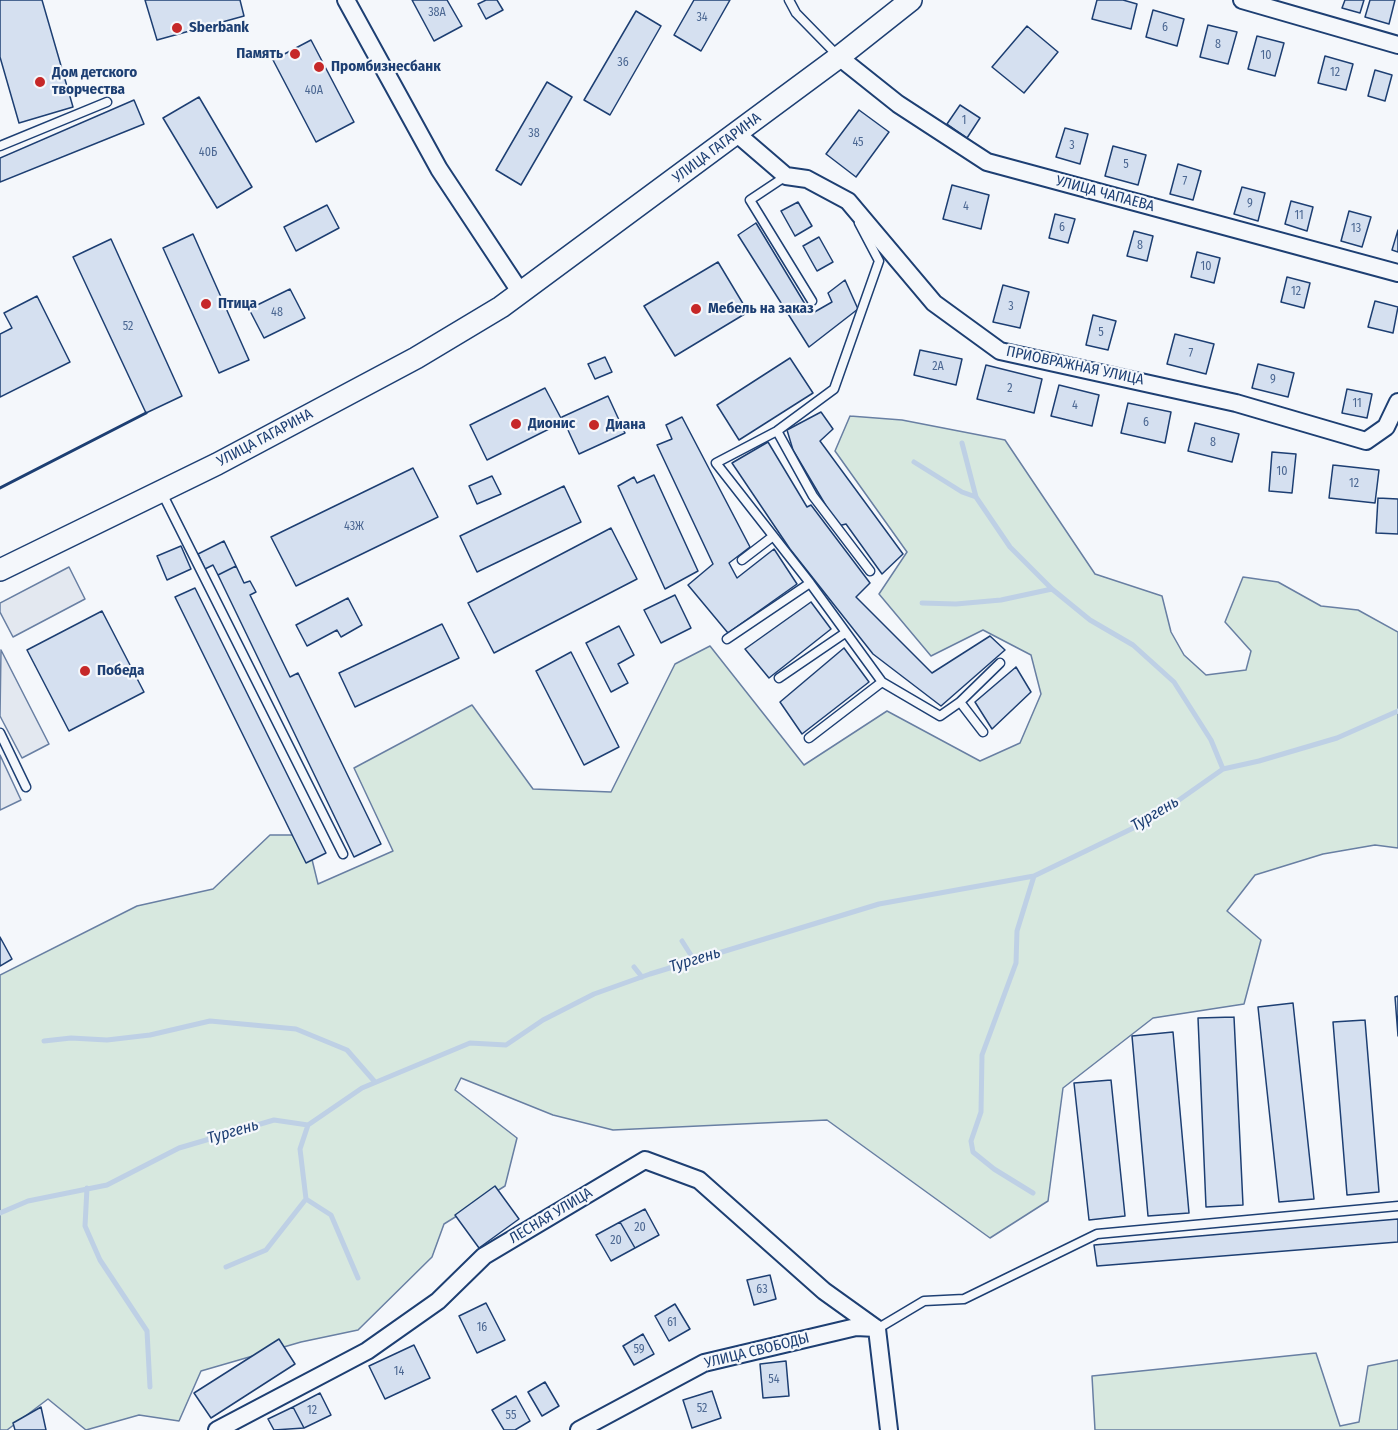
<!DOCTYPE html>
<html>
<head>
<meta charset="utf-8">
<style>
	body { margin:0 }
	canvas { display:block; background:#f4f7fb }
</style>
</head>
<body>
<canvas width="1398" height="1430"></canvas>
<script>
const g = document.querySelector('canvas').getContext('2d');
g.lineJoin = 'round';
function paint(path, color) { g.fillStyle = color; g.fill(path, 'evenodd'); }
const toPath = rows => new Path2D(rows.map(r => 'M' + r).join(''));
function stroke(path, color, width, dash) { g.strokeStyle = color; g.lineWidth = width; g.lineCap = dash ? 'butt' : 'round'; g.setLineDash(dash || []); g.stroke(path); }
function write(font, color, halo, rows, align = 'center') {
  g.font = font + ' "Fira Sans Condensed",sans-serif'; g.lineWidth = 4.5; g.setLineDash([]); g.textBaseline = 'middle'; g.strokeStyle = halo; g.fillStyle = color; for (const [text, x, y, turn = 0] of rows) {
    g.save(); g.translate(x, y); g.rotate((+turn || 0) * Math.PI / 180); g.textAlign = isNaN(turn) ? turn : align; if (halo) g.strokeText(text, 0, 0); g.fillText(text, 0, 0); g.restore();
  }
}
const green = toPath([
	[850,416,902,420,1005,440,1095,574,1162,596,1171,632,1184,655,1206,675,1246,670,1251,651,1225,622,1243,577,1278,582,1321,606,1358,610,1398,632,1398,848,1375,845,1323,854,1255,875,1227,911,1261,940,1244,1004,1153,1018,1063,1088,1048,1201,990,1238,827,1120,613,1130,553,1115,461,1078,455,1090,517,1138,505,1186,444,1224,432,1257,358,1330,301,1342,201,1371,179,1421,139,1415,86,1430,48,1399,7,1430,0,1430,0,975,137,906,213,889,270,835,306,835,318,884,393,851,354,768,472,705,533,789,611,792,675,664,710,646,804,765,887,711,980,761,1020,743,1041,694,1031,655,983,630,931,656,879,594,907,552,835,451,850,416],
	[1316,1353,1340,1426,1359,1422,1368,1366,1398,1360,1398,1430,1095,1430,1092,1376,1316,1353]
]);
paint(green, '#d7e8df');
stroke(green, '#687fa3', 1.5);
const parking = toPath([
	[69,567,85,599,13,637,0,612,0,603,69,567],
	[1,650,49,744,22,758,0,716,1,650],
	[0,755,21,800,0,810,0,755]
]);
paint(parking, '#e3e8f0');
stroke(parking, '#687fa3', 1.5);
stroke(toPath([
	[962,443,976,497,1010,547,1052,589,1090,620,1133,645,1174,682,1211,740,1223,769],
	[914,462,962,492,976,497],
	[922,603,956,604,1001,600,1052,589],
	[682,941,694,960],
	[634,967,642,977],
	[44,1041,71,1038,107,1040,150,1035,210,1021,296,1029,347,1050,375,1082],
	[87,1188,85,1226,100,1260,147,1331,150,1387],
	[1033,1193,994,1169,973,1152,971,1141,981,1112,982,1055,1016,963,1017,931,1034,876],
	[306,1199,331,1215,358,1278],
	[0,1213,28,1201,107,1185,179,1148,274,1120,308,1125,362,1088,470,1043,506,1045,543,1020,594,994,650,974,879,904,1034,876,1152,819,1223,769,1259,761,1337,738,1398,711],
	[226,1267,266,1250,306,1199,300,1149,308,1125]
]), '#bed0e5', 5);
const building = toPath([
	[0,0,42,0,73,107,19,123,0,57,0,0],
	[145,0,240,0,244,16,157,40,145,0],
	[412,0,447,0,462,26,434,41,412,0],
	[486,0,497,0,503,10,486,19,478,4,486,0],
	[694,0,730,0,701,51,674,35,694,0],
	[1097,0,1123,0,1137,4,1131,29,1092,19,1097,0],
	[1345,0,1364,0,1360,13,1342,8,1345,0],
	[1370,0,1395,0,1389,24,1365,17,1370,0],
	[1153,10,1184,19,1177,46,1146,37,1153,10],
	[636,11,661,26,610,115,584,100,636,11],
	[1208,25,1237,32,1228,64,1200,57,1208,25],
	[1027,26,1058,52,1024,93,992,67,1027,26],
	[1257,36,1284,43,1275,76,1248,69,1257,36],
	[311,40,354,122,316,142,273,60,311,40],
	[1325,56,1353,64,1346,90,1318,83,1325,56],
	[1375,70,1392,75,1385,101,1368,96,1375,70],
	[547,82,572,97,521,185,496,170,547,82],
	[199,97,252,187,217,208,163,118,199,97],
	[134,100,144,124,0,182,0,158,134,100],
	[960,105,980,118,967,138,947,124,960,105],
	[859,110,889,132,856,177,826,154,859,110],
	[1065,128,1088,134,1080,164,1056,157,1065,128],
	[1113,146,1146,155,1138,185,1105,176,1113,146],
	[1178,164,1201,171,1193,200,1170,194,1178,164],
	[952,185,989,195,981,229,943,219,952,185],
	[1242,187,1265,193,1258,221,1234,214,1242,187],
	[1291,201,1313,207,1307,231,1285,224,1291,201],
	[798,202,812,226,795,236,781,211,798,202],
	[327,205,339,228,296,251,284,227,327,205],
	[1349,211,1371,217,1362,247,1341,241,1349,211],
	[1055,214,1075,219,1068,243,1049,238,1055,214],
	[756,223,811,314,832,302,828,293,845,280,858,309,809,347,738,235,756,223],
	[1398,230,1398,252,1392,250,1398,230],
	[1134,231,1153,236,1147,261,1127,256,1134,231],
	[193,234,249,360,219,373,163,248,193,234],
	[819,237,833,262,817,271,803,246,819,237],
	[111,239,182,396,146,413,73,257,111,239],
	[1197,252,1220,258,1214,283,1191,277,1197,252],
	[718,262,748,312,675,356,644,306,718,262],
	[1287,277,1310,283,1304,308,1281,302,1287,277],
	[1003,285,1029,292,1020,328,993,322,1003,285],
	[290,289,305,318,264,338,249,309,290,289],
	[37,296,70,362,0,397,0,334,12,328,4,313,37,296],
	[1375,301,1398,307,1393,333,1368,327,1375,301],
	[1093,315,1116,321,1108,350,1086,345,1093,315],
	[1175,334,1214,344,1206,374,1167,364,1175,334],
	[920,350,962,359,956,385,914,375,920,350],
	[605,357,612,372,595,379,588,364,605,357],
	[790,358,813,393,739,440,717,405,790,358],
	[1258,364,1294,373,1288,397,1252,388,1258,364],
	[986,365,1042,379,1034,413,977,399,986,365],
	[1059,385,1099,395,1092,426,1051,416,1059,385],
	[545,388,563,422,487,460,470,425,545,388],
	[1347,389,1372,394,1367,418,1342,413,1347,389],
	[608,396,625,433,579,454,562,417,608,396],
	[1128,403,1171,412,1165,443,1121,433,1128,403],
	[821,412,833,429,820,441,903,554,882,574,846,524,838,526,793,450,787,430,821,412],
	[682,417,750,547,729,563,737,578,774,549,797,584,728,633,688,585,713,564,657,445,672,439,666,425,682,417],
	[1195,423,1239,434,1232,462,1188,451,1195,423],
	[768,442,807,507,811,505,870,583,856,597,932,673,990,636,1005,650,941,706,873,654,790,549,732,463,768,442],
	[1272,452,1296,454,1292,493,1269,491,1272,452],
	[1333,465,1379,470,1375,503,1329,498,1333,465],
	[413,468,438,517,296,586,271,537,413,468],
	[654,475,698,571,665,589,618,486,634,477,637,483,654,475],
	[492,476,501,494,477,504,469,486,492,476],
	[564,486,581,522,477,572,460,536,564,486],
	[1378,498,1398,499,1398,534,1376,533,1378,498],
	[611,528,637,579,494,653,468,603,611,528],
	[224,541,236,566,218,575,213,565,205,569,198,554,224,541],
	[181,546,191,569,167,580,157,556,181,546],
	[236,566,244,583,250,581,256,592,250,595,290,677,298,673,381,844,354,857,218,575,236,566],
	[195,588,326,853,306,863,175,597,195,588],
	[675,595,691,628,661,643,644,610,675,595],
	[348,598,362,625,341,637,337,630,307,646,296,625,348,598],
	[811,602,831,629,769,678,745,649,811,602],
	[102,611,144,692,69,731,27,650,102,611],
	[442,624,459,658,355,707,339,673,442,624],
	[619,626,634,655,618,664,628,683,611,692,586,643,619,626],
	[844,648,869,682,802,734,780,702,844,648],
	[571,652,619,747,584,765,536,671,571,652],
	[1016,667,1031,692,992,729,975,702,1016,667],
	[0,937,12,959,0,966,0,937],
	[1398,996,1398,1036,1395,997,1398,996],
	[1293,1003,1314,1199,1279,1202,1258,1007,1293,1003],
	[1234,1017,1243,1205,1206,1207,1198,1018,1234,1017],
	[1365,1020,1379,1192,1347,1195,1333,1022,1365,1020],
	[1173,1032,1189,1213,1148,1216,1132,1036,1173,1032],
	[1111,1080,1125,1216,1089,1220,1074,1083,1111,1080],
	[495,1186,519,1219,479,1248,455,1215,495,1186],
	[645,1209,659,1235,635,1248,620,1222,645,1209],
	[1398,1219,1398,1242,1097,1266,1094,1245,1398,1219],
	[620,1222,635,1248,611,1261,596,1235,620,1222],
	[770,1275,776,1299,754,1305,747,1280,770,1275],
	[486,1303,505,1340,477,1353,459,1316,486,1303],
	[675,1304,690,1329,669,1341,655,1316,675,1304],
	[643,1334,654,1354,634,1365,623,1346,643,1334],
	[279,1339,295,1364,211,1418,194,1393,279,1339],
	[414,1345,430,1378,385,1399,369,1366,414,1345],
	[786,1361,789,1396,763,1398,760,1364,786,1361],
	[545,1382,559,1406,542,1416,528,1392,545,1382],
	[712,1391,721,1418,692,1428,683,1400,712,1391],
	[320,1393,331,1415,304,1428,293,1407,320,1393],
	[516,1396,530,1421,515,1430,504,1430,492,1410,516,1396],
	[41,1407,46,1430,15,1430,13,1423,41,1407],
	[293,1407,304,1428,274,1430,268,1419,293,1407]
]);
paint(building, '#d5e0f0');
stroke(building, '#1d3f73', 1.5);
const service = toPath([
	[789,0,796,13,839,57],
	[0,146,107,102],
	[786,176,750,200,812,301],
	[859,223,879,261,834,389,777,431,716,463,810,583,882,682,940,716,960,702,1000,663],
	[777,431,813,496,870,571],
	[161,491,343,854],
	[742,560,772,537],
	[727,639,810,583],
	[779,678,845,633],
	[960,702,983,732],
	[0,733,26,787],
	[809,738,882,682],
	[877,1329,924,1301,964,1299,1097,1234,1398,1206]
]);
const minor = toPath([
	[346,0,439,169,521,293],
	[1242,0,1398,45],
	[839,57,898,104,987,162,1398,273],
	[736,133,786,176,807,179,848,201,934,303,1000,351,1236,403,1366,441,1386,427,1398,402],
	[877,1329,889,1430],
	[217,1430,367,1351,438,1301,484,1256,645,1160,699,1180,824,1291,877,1329],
	[579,1430,704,1363,856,1327,876,1328]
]);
const tertiary = toPath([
	[0,570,217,464,416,358,501,307,839,57,911,0]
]);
stroke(service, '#1d3f73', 11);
stroke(minor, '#1d3f73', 20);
stroke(tertiary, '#1d3f73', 24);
stroke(service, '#f4f7fb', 8);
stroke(minor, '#f4f7fb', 16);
stroke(tertiary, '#f4f7fb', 21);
stroke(toPath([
	[0,488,146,413]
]), '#1d3f73', 3);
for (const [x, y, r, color] of [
	[177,28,6,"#c62828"],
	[295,54,6,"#c62828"],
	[319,67,6,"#c62828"],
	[40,82,6,"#c62828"],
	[206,304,6,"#c62828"],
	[696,309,6,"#c62828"],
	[516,424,6,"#c62828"],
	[594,425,6,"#c62828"],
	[85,671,6,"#c62828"]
]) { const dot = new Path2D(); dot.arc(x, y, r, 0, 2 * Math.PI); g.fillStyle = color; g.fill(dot); stroke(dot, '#f4f7fb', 2); }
write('12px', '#4b6792', null, [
	["38А",437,13],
	["34",702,18],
	["6",1165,28],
	["8",1218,45],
	["10",1266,56],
	["36",623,63],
	["12",1335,73],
	["40А",314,91],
	["1",964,121],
	["38",534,134],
	["45",858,143],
	["3",1072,146],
	["40Б",208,153],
	["5",1126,165],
	["7",1185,182],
	["9",1250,204],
	["4",966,207],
	["11",1299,216],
	["6",1062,228],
	["13",1356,229],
	["8",1140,246],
	["10",1206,267],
	["12",1296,292],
	["3",1011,307],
	["48",277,313],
	["52",128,327],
	["5",1101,333],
	["7",1191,354],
	["2А",938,367],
	["9",1273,380],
	["2",1010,389],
	["11",1357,404],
	["4",1075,406],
	["6",1146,423],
	["8",1213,443],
	["10",1282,472],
	["12",1354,484],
	["43Ж",354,527],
	["20",640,1228],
	["20",616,1241],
	["63",762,1290],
	["61",672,1323],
	["16",482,1328],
	["59",639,1350],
	["14",399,1372],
	["54",774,1380],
	["52",702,1409],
	["12",312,1411],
	["55",511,1416]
]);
write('bold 15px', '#1d3f73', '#f4f7fb', [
	["Sberbank",189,28],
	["Память",283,54,"right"],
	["Промбизнесбанк",331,67],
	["Дом детского",52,73],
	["творчества",52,90],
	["Птица",218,304],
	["Мебель на заказ",708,309],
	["Дионис",528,424],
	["Диана",606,425],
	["Победа",97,671]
], 'left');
write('15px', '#1d3f73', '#f4f7fb', [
	["УЛИЦА ГАГАРИНА",717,148,-37],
	["УЛИЦА ЧАПАЕВА",1105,194,15],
	["ПРИОВРАЖНАЯ УЛИЦА",1075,366,12],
	["УЛИЦА ГАГАРИНА",265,438,-28],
	["ЛЕСНАЯ УЛИЦА",551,1216,-31],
	["УЛИЦА СВОБОДЫ",757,1351,-14]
]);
write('italic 16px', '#1d3f73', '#f4f7fb', [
	["Тургень",1155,814,-31],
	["Тургень",695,960,-17],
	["Тургень",233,1132,-16]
]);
</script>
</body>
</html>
